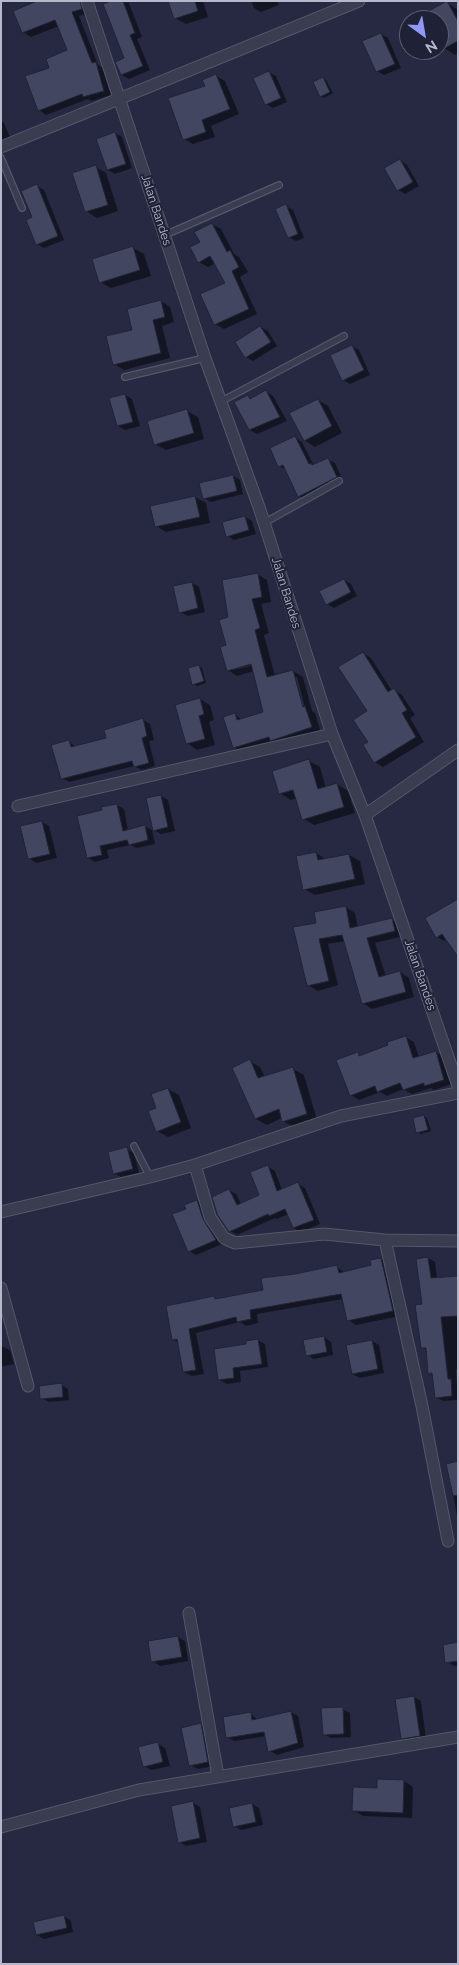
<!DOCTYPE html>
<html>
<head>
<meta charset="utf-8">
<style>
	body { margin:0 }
	#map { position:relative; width:459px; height:1965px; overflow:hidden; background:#262941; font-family:Raleway,sans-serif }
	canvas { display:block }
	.frame { position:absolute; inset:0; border:2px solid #b7b8cb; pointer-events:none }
	.north { position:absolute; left:399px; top:10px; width:50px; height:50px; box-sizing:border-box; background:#1f2136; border:1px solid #5c5d72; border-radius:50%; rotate:148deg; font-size:14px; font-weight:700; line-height:20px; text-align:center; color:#b7b8cb }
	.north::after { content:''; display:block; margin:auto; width:18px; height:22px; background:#8f97f7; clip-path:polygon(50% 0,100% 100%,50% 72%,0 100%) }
</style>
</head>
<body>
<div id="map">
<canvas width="459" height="1965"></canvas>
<div class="frame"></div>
<div class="north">N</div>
</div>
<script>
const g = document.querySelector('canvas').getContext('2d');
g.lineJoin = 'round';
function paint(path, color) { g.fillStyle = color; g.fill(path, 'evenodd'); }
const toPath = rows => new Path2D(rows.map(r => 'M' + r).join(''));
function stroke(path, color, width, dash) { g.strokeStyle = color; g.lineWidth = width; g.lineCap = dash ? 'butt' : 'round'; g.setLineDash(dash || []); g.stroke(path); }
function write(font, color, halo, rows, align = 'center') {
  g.font = font + ' Raleway,sans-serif'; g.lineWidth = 4; g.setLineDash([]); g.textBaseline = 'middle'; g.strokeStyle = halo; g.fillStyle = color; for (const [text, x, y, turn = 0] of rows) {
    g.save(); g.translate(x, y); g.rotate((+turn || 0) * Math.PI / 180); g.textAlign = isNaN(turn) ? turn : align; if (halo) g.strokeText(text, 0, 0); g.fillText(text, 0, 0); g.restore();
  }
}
paint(toPath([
	[45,1,84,1,88,13,79,16,98,65,103,68,111,95,92,101,88,99,46,115,39,110,51,68,69,51,59,26,31,37,23,32],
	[114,1,129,3,142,37,137,39,150,70,129,79,122,75,125,59],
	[170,1,203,1,208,17,186,24,175,18],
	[251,1,277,1,279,5,261,12,254,8],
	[446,2,458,10,458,53,455,55,444,48,439,39,439,20,428,20],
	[381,34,388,38,401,68,384,75,377,71],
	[269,72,276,76,287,102,273,108,266,104],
	[216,76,225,81,239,114,211,126,215,137,193,144,184,139,206,87],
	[323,78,326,80,333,93,324,98,321,96],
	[1,121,4,123,11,140,1,144],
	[115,133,122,137,132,168,115,174,108,170],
	[400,160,407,165,419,186,405,194,398,190],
	[96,167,106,173,118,211,97,218,86,211],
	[37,186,44,190,64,240,44,248,37,244,34,218],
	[286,206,293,210,304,238,296,241,289,237],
	[212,224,221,229,234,254,239,257,248,272,240,277,257,314,224,329,215,324,227,283,216,263,208,267,199,262,201,243],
	[133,248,144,254,151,276,111,288,100,282],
	[161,301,170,307,174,322,162,326,170,358,124,370,114,364,134,331],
	[260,327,268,331,277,346,253,361,246,357],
	[352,346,359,350,370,375,350,384,343,380],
	[266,391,273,396,287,421,257,434,250,430,248,397,252,399],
	[125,395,132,399,140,426,125,430,118,426],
	[318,400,328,406,342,433,315,447,304,440],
	[187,411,198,417,204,439,166,450,155,444],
	[295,438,302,442,314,466,327,459,335,463,343,481,306,500,299,496,287,470,279,466],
	[233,476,240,480,243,494,211,502,204,498],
	[195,497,206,503,210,523,166,532,156,526],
	[245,517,252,521,256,534,234,540,227,536],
	[257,574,267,580,271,602,261,604,269,633,264,635,275,676,293,671,303,677,312,711,315,713,321,733,243,753,234,747,235,715,243,720,265,713,254,671,237,676,228,670,230,618],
	[257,661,257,664,234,670,234,668],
	[294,677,297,677,306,712,304,713],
	[344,580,351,584,357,596,334,608,327,604],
	[192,583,199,587,205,612,188,616,180,612],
	[363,653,371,658,392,691,394,690,402,695,415,715,410,718,424,742,383,767,375,762,369,743,369,712],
	[199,666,202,668,206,683,197,686,194,684],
	[200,699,210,705,214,720,209,722,215,745,197,750,187,743],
	[143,720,150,724,154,740,149,741,155,766,142,770,134,766,69,782,62,778,68,741,76,747,107,739],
	[309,761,320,767,326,788,337,784,348,791,355,813,314,825,304,819,297,798,291,800,280,793],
	[161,796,168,800,175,831,161,834,154,830],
	[117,805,124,809,128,830,145,826,152,830,155,844,137,848,130,845,107,850,109,858,95,862,88,858,103,811],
	[42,822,49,826,57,858,36,863,29,858],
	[316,853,327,860,349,855,360,861,365,884,315,895,304,889],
	[458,900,447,939,444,941,437,937],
	[346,907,355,913,358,928,392,920,401,925,404,936,375,943,386,976,400,972,409,978,414,997,372,1009,363,1003,345,941,328,944,338,985,318,991,308,985,318,925],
	[405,1037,414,1042,419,1057,436,1052,444,1057,452,1084,434,1090,431,1088,412,1094,403,1089,387,1096,380,1092,359,1100,351,1095,357,1054,362,1056],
	[249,1061,260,1067,265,1077,293,1069,304,1075,317,1120,294,1127,283,1121,282,1118,267,1125,256,1119],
	[168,1089,179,1095,191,1128,168,1137,157,1131,158,1108],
	[424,1116,427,1118,431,1131,421,1134,417,1132],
	[127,1149,134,1153,139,1173,121,1177,114,1173],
	[267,1166,275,1171,282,1190,298,1184,305,1188,320,1224,301,1232,294,1228,289,1214,277,1219,275,1218,237,1235,230,1231,229,1190,236,1194,241,1204,260,1195],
	[197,1201,204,1205,210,1224,222,1244,196,1255,189,1251,188,1209],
	[428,1258,435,1262,437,1279,458,1277,458,1369,456,1370,458,1400,443,1401,436,1397,434,1376,429,1373,427,1350,423,1348,423,1305],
	[381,1259,389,1264,400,1316,356,1325,348,1320,343,1299,257,1314,258,1323,246,1326,240,1322,196,1333,204,1374,192,1376,184,1372,179,1343,173,1339,214,1298,218,1299,264,1291,295,1275,337,1267,345,1273,373,1266],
	[324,1337,331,1342,333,1355,314,1359,307,1355],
	[258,1340,265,1344,268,1367,240,1371,241,1382,227,1384,220,1380,248,1346],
	[372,1341,379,1345,384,1373,360,1378,353,1374],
	[1,1346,10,1350,14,1364,1,1367],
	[61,1385,68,1389,69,1400,49,1402,42,1398],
	[458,1463,458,1522,448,1465],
	[178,1637,185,1641,188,1661,160,1666,153,1661],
	[458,1644,458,1666,454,1666,447,1662],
	[414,1697,421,1701,426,1739,409,1742,402,1738],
	[342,1709,350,1713,351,1737,331,1738,324,1734],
	[291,1712,298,1716,304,1747,277,1755,270,1751,267,1736,234,1741,227,1737,251,1714,258,1720],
	[201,1725,208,1729,214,1766,198,1769,190,1765],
	[158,1744,165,1748,170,1766,151,1770,144,1766],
	[379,1780,404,1781,413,1787,412,1818,363,1816,353,1810,378,1789],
	[193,1803,200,1807,207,1842,186,1846,179,1842],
	[252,1804,259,1808,263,1825,241,1830,234,1826],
	[64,1916,71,1921,73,1932,44,1939,37,1935]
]), '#0007');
const building = toPath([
	[37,1,80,1,82,9,72,12,92,63,96,62,104,91,83,97,82,94,38,111,25,76,49,68,46,59,67,50,55,20,22,33,13,11,37,1],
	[111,1,123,1,135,33,130,35,143,66,121,75,115,62,124,58,103,4,111,1],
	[168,1,195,1,198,11,174,19,168,1],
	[447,1,458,21,458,41,443,49,439,42,439,20,412,20,447,1],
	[381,33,395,64,376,72,362,41,381,33],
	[269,71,281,98,265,105,253,78,269,71],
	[216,74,230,109,202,120,206,132,183,140,168,98,205,86,202,80,216,74],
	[323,77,330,92,320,97,313,82,323,77],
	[115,132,126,164,107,170,96,139,115,132],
	[400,159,413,182,397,191,384,168,400,159],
	[96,165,108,205,85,212,72,173,96,165],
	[37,184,58,236,36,245,26,220,32,217,21,191,37,184],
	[286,204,298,234,288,238,275,209,286,204],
	[212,223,227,252,230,250,239,267,232,271,249,309,214,325,200,294,225,283,210,256,198,263,190,247,200,242,194,232,212,223],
	[133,246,140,270,99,283,92,259,133,246],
	[161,300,165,317,153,320,161,353,113,365,106,336,132,330,127,309,161,300],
	[260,326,271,342,245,358,235,342,260,326],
	[352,345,364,370,342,381,330,355,352,345],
	[266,390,280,417,249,430,234,402,248,395,250,399,266,390],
	[125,394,133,422,117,426,109,398,125,394],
	[318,399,332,426,304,441,289,413,318,399],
	[187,409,194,433,154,445,147,421,187,409],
	[295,436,309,464,311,463,312,465,328,458,337,477,298,497,283,465,278,467,270,448,295,436],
	[233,475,237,491,203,499,199,483,233,475],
	[195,496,200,517,155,527,150,506,195,496],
	[245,516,249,530,226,537,222,522,245,516],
	[258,573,262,597,252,599,260,628,255,630,267,677,293,670,303,707,305,706,312,727,270,741,269,737,233,748,223,717,235,713,237,720,263,712,251,664,227,671,220,647,226,645,219,620,228,617,222,580,258,573],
	[344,579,351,592,326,605,319,591,344,579],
	[192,582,198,608,179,613,173,586,192,582],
	[363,652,388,692,394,688,407,710,402,713,416,737,374,763,363,745,368,742,353,720,367,711,338,667,363,652],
	[199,665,204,681,192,685,188,668,199,665],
	[200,698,204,714,199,716,205,739,186,744,175,705,200,698],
	[143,718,147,736,142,738,149,763,134,767,132,761,61,779,51,745,69,740,71,747,106,738,104,730,143,718],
	[309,759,318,789,337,783,344,807,302,820,293,790,279,794,272,771,309,759],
	[161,795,168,827,153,831,146,798,161,795],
	[117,804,123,831,145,825,148,840,129,845,127,840,100,846,102,855,87,858,77,816,102,810,101,807,117,804],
	[42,821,50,854,28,859,20,826,42,821],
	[316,852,318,860,349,854,355,879,303,890,296,856,316,852],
	[458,899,458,957,442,934,436,938,425,918,458,899],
	[346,906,350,928,392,918,395,931,367,938,379,977,400,971,406,992,362,1004,342,935,319,939,329,981,307,986,293,927,316,923,314,912,346,906],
	[406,1036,413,1058,436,1051,444,1080,424,1086,424,1083,403,1090,400,1083,377,1092,375,1086,350,1096,336,1060,358,1052,359,1056,388,1045,387,1042,406,1036],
	[250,1059,258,1078,293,1067,307,1114,282,1122,279,1109,255,1119,232,1068,250,1059],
	[168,1088,181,1122,156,1132,148,1111,156,1108,151,1094,168,1088],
	[424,1115,428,1130,416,1133,413,1118,424,1115],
	[127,1147,133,1169,113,1174,108,1152,127,1147],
	[268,1165,277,1191,298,1182,314,1220,293,1228,285,1209,269,1216,268,1214,229,1232,217,1214,212,1197,229,1189,237,1205,259,1195,250,1172,268,1165],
	[197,1200,203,1219,216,1240,188,1252,172,1214,186,1209,184,1205,197,1200],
	[428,1257,431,1278,458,1276,458,1316,441,1317,448,1379,451,1379,452,1396,435,1398,432,1373,428,1374,426,1348,421,1348,415,1305,422,1304,416,1259,428,1257],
	[381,1258,393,1311,347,1321,341,1294,250,1310,251,1319,237,1322,236,1317,189,1329,196,1370,183,1372,177,1339,172,1340,166,1306,214,1296,215,1299,263,1290,261,1278,295,1274,337,1265,339,1273,371,1265,370,1260,381,1258],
	[324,1336,327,1352,306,1356,303,1340,324,1336],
	[258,1339,262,1364,233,1368,234,1378,218,1380,214,1349,246,1344,246,1341,258,1339],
	[372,1340,378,1369,352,1374,346,1345,372,1340],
	[62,1383,63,1397,40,1399,39,1386,62,1383],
	[458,1461,458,1495,453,1496,446,1464,458,1461],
	[178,1636,182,1657,151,1662,148,1641,178,1636],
	[458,1642,458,1661,445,1663,443,1645,458,1642],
	[414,1696,420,1736,401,1739,395,1699,414,1696],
	[343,1707,344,1734,323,1735,321,1708,343,1707],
	[291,1711,298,1743,268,1752,264,1732,226,1738,223,1717,251,1712,252,1720,291,1711],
	[201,1723,208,1762,189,1766,181,1728,201,1723],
	[158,1742,163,1762,143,1767,138,1747,158,1742],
	[377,1779,404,1780,403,1813,352,1811,353,1787,377,1788,377,1779],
	[193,1801,200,1838,178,1843,171,1806,193,1801],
	[252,1803,256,1822,233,1827,229,1808,252,1803],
	[64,1915,67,1928,36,1935,33,1922,64,1915]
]);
paint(building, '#424661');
stroke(building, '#212338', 1);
const service = toPath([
	[1,158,22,208],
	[165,235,279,185],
	[125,377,205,358],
	[220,402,344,336],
	[264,523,339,481],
	[134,1146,150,1177]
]);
const minor = toPath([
	[87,1,205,358,259,507,332,734,365,815,458,1086],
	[1,147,359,1],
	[18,806,332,734],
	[365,815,458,750],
	[195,1165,210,1217,224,1238,235,1243,324,1234,385,1240,458,1241],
	[1,1212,150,1177,195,1165,341,1116,458,1093],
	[385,1240,422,1406,448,1541],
	[1,1288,28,1386],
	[189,1613,218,1776],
	[1,1827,139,1790,458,1737]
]);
stroke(service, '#55576b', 8);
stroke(minor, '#55576b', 13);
stroke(service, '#3a3c50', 5.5);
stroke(minor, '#3a3c50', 11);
write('12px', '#b7b8cb', '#1f2136', [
	["Jalan Bandes",156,210,72],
	["Jalan Bandes",286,593,73],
	["Jalan Bandes",420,975,71]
]);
</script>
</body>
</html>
